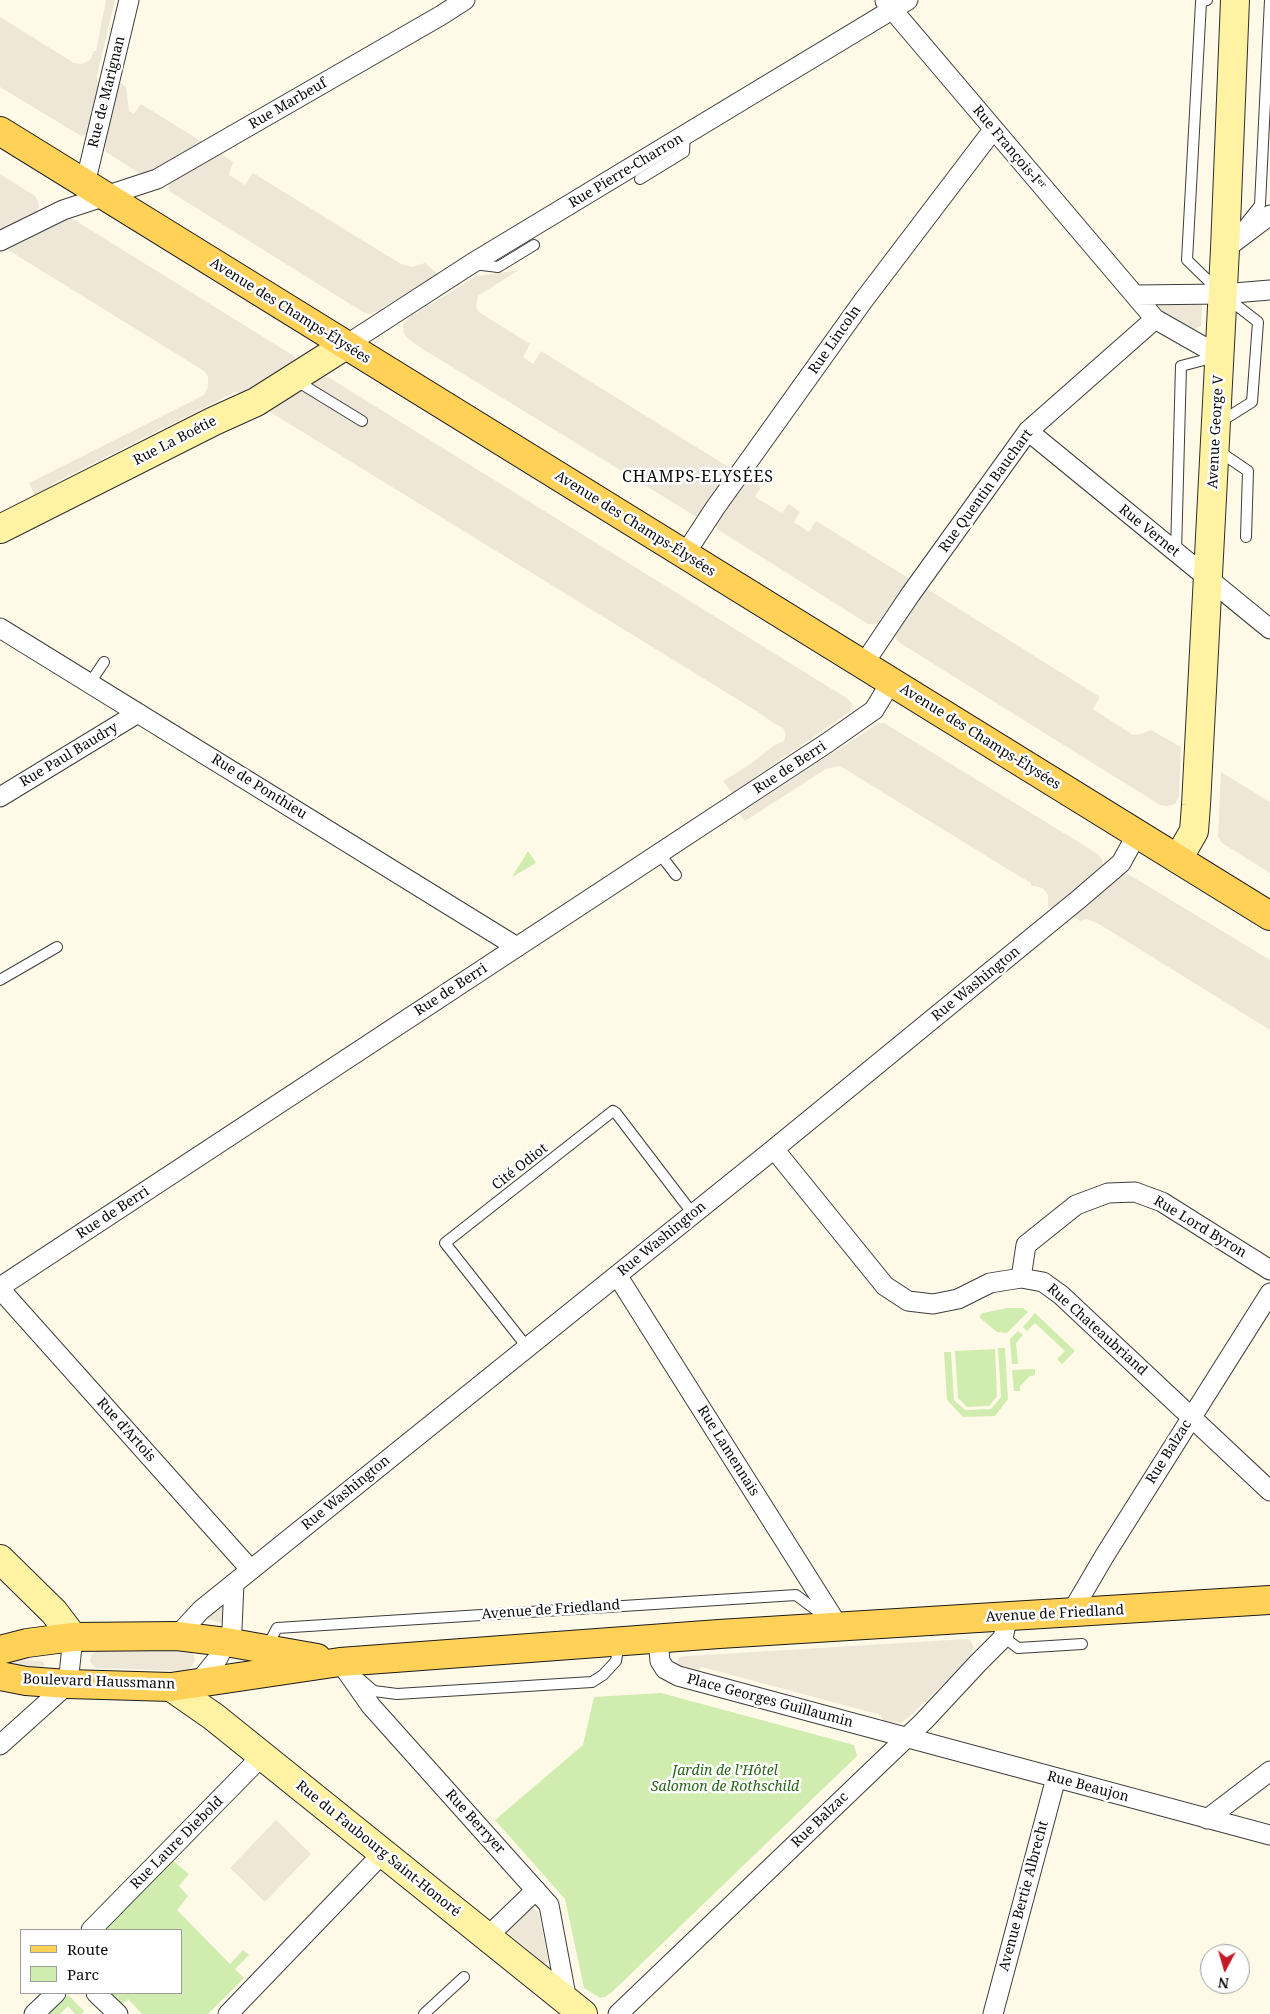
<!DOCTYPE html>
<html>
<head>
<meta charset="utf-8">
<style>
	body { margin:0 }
	#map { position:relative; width:1270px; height:2014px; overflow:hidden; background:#fffae7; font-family:"Noto Serif",serif }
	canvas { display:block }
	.legend { position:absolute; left:20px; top:1929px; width:162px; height:65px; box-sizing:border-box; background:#fff; border:1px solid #9d9d9d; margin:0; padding:6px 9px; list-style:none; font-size:15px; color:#0a0a0a }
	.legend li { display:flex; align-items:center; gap:10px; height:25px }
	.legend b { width:25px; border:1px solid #9d9d9d }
	.north { position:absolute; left:1200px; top:1944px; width:50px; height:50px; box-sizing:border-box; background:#fff; border:1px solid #9d9d9d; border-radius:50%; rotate:186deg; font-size:14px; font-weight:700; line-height:20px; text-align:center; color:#0a0a0a }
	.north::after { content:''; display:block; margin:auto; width:18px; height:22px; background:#c41926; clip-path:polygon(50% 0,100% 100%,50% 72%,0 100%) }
</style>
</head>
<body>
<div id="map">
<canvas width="1270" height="2014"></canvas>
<ul class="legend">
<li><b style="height:6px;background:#ffd157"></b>Route</li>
<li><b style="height:14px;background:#d0ecaf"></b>Parc</li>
</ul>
<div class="north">N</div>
</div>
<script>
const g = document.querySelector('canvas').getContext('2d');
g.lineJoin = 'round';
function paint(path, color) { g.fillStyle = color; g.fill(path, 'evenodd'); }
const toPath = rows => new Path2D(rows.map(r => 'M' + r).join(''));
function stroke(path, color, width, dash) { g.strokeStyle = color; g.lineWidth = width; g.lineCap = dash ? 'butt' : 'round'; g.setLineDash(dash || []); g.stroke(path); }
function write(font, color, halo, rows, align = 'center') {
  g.font = font + ' "Noto Serif",serif'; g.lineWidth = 5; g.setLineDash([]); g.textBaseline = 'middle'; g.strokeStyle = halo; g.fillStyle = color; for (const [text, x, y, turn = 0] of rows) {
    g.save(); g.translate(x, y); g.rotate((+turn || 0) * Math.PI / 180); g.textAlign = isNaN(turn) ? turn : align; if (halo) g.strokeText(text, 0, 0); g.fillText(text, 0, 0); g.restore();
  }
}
paint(toPath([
	[528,851,536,863,512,877],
	[1007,1308,1023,1308,1028,1312,1007,1333,997,1332,980,1318,980,1315,983,1313],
	[1035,1313,1075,1351,1062,1364,1057,1359,1065,1351,1035,1323,1027,1331,1023,1327],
	[1018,1331,1023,1335,1016,1343,1018,1364,1012,1364,1010,1339],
	[998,1348,1005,1348,1008,1399,995,1416,963,1417,947,1400,944,1352,951,1352,954,1400,965,1410,991,1409,1001,1397],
	[995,1349,997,1396,989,1406,967,1407,958,1398,955,1351],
	[1035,1369,1035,1375,1030,1376,1020,1386,1020,1391,1014,1391,1012,1370],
	[661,1693,854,1745,857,1756,612,1992,605,1997,600,1998,584,1988,565,1899,495,1820,583,1745,594,1697],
	[171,1859,189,1874,179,1886,188,1896,177,1910,230,1964,243,1950,249,1955,235,1969,244,1978,208,2014,142,2014,128,1999,122,2005,111,1993,181,1993,181,1930,105,1930],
	[68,1995,84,2011,82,2014,75,2014,68,2006,60,2014,48,2014]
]), '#d0ecaf');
paint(toPath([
	[106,0,115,0,97,76,97,81,101,83,88,134,81,136,0,87,0,17,74,63,82,64,90,60,94,51,96,51],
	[118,81,126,87,129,111,134,114,141,104,204,143,148,174,139,173,106,152,103,144],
	[218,152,233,162,229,175,245,185,253,173,401,264,412,267,425,263,438,274,377,311,370,314,363,312,169,191,168,182],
	[0,174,35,196,38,201,39,207,36,213,0,231],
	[66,218,73,219,294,356,296,362,295,365,241,394,235,392,52,484,44,496,0,519,0,513,35,495,29,483,204,395,208,387,208,376,204,371,8,250,0,253,0,246],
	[519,270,478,296,476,306,479,312,530,344,523,357,533,364,541,351,735,471,700,516,695,516,421,348,407,338,404,334,403,326,408,318,477,276],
	[1159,302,1200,302,1202,307,1201,326,1194,329,1158,309,1156,305],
	[322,377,328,377,848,699,852,704,852,710,732,793,723,781,749,765,775,745,784,741,786,734,783,728,775,724,758,712,262,407],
	[745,477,761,487,755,497,782,513,789,504,800,512,794,522,809,532,816,521,910,579,877,624,868,624,717,529,715,524],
	[924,587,1100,697,1093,709,1133,735,1141,734,1151,730,1181,747,1179,797,1175,804,1167,806,1160,805,900,643,896,639,895,633],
	[884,723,1098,854,1103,861,1102,868,1054,911,1048,907,1048,895,1044,889,1036,886,1031,886,1031,883,1014,873,840,766,826,769,745,821,739,814,877,724],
	[1221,772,1270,802,1270,873,1222,843,1218,837],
	[1128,874,1270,960,1270,1030,1099,924,1087,919,1080,921,1071,915,1121,875],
	[224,1601,225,1624,206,1619,205,1617],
	[966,1639,970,1640,974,1647,971,1657,909,1717,901,1723,883,1721,881,1715,702,1667,698,1671,679,1666,677,1663,679,1657,688,1656],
	[185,1648,193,1653,195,1660,191,1668,184,1671,96,1668,90,1662,91,1655,96,1651],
	[2,1659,43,1661,45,1665,41,1669,2,1667],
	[276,1820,311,1854,265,1902,230,1868],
	[528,1908,533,1908,539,1913,548,1961,545,1964,507,1932,508,1926]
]), '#eee7d7');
const lane = toPath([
	[1207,0,1201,2,1187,260,1222,294,1258,322,1252,402,1220,422],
	[640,179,684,152,685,135],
	[1240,230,1260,205,1270,0],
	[474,264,498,267,534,245],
	[295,380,362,421],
	[1217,450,1248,471,1246,537],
	[1176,552,1181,366,1219,356],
	[90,683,104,662],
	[659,853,676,875],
	[0,980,57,947],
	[527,1347,445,1243,613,1111,616,1113,693,1214],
	[1001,1635,1018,1648,1082,1644],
	[267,1647,277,1628,796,1595,828,1619],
	[360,1679,374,1691,397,1694,592,1682,603,1675,616,1661,619,1643],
	[424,2014,464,1977]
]);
const street = toPath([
	[885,1,1155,319,1220,356],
	[85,184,129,0],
	[0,241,63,210,157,179,440,16,465,0],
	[1225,249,1270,215],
	[1135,295,1222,294,1270,290],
	[346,345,471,264,908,0],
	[1028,431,1270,629],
	[685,554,715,508,863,301,993,130],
	[0,628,517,947],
	[863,665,910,595,1028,431,1155,319],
	[0,797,138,713],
	[774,1149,885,1286,908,1301,933,1304,958,1299,990,1283,1021,1278,1043,1282,1061,1295,1270,1491],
	[617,1275,839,1627],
	[1021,1278,1026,1245,1076,1205,1108,1193,1135,1192,1162,1202,1270,1270],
	[0,1287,827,743,874,710,891,682],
	[0,1289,251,1570],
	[1071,1613,1105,1555,1270,1293],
	[177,1636,201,1610,774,1149,1079,899,1121,863,1137,834],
	[658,1640,660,1661,665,1669,678,1676,1270,1835],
	[340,1662,371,1706,549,1905,567,2001],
	[198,1683,218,1658,232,1629,234,1583],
	[0,1745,68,1684,73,1637],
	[1207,1819,1270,1771],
	[91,1930,262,1756],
	[487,1937,536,1890],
	[96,1993,118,2014],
	[34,2014,56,1993],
	[228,2014,383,1853],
	[618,2014,924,1721,978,1663,1003,1638,1008,1616],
	[993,2014,1056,1778]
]);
const secondary = toPath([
	[0,529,214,421,256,402,346,345],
	[1178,859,1194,831,1196,805,1225,249,1235,0],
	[0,1559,54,1612,73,1637],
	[171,1687,214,1717,583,2014]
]);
const primary = toPath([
	[0,131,1270,916],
	[0,1650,27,1643,73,1637,177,1636,226,1642,317,1658],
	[0,1676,26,1681,68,1684,171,1687,340,1662,719,1634,1270,1600]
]);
stroke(lane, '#3d3d3d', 12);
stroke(street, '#3d3d3d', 21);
stroke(secondary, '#2c2c2c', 30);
stroke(primary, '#1b1b1b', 30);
stroke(lane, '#fff', 10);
stroke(street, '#fff', 19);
stroke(secondary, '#fff2a2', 28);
stroke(primary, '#ffd157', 28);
write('14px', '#0a0a0a', '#fff', [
	["Rue de Marignan",107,92,-76],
	["Rue Marbeuf",288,104,-30],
	["Rue François-Iᵉʳ",1009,148,50],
	["Rue Pierre-Charron",626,171,-31],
	["Avenue des Champs-Élysées",290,311,32],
	["Rue Lincoln",835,340,-55],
	["Avenue George V",1216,432,-87],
	["Rue La Boétie",175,441,-27],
	["Rue Quentin Bauchart",986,491,-54],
	["Avenue des Champs-Élysées",635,524,32],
	["Rue Vernet",1149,531,39],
	["Avenue des Champs-Élysées",980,737,32],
	["Rue Paul Baudry",69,755,-31],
	["Rue de Berri",790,768,-33],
	["Rue de Ponthieu",259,787,32],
	["Rue Washington",976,984,-39],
	["Rue de Berri",451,990,-33],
	["Cité Odiot",520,1167,-38],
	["Rue de Berri",113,1213,-33],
	["Rue Lord Byron",1200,1227,31],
	["Rue Washington",662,1239,-39],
	["Rue Chateaubriand",1097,1330,42],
	["Rue d'Artois",126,1430,48],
	["Rue Lamennais",728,1451,58],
	["Rue Balzac",1169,1452,-58],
	["Rue Washington",346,1493,-39],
	["Avenue de Friedland",551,1610,-4],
	["Avenue de Friedland",1055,1614,-3],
	["Boulevard Haussmann",99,1682,2],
	["Place Georges Guillaumin",770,1701,15],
	["Rue Beaujon",1088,1787,15],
	["Rue Balzac",820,1820,-44],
	["Rue Berryer",475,1822,48],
	["Rue Laure Diebold",177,1843,-45],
	["Rue du Faubourg Saint-Honoré",378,1849,39],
	["Avenue Bertie Albrecht",1024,1896,-75]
]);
write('italic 14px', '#296617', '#fff', [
	["Jardin de l’Hôtel",725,1771],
	["Salomon de Rothschild",725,1787]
]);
g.letterSpacing = '1px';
write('16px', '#0a0a0a', '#fff', [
	["CHAMPS-ELYSÉES",698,477]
]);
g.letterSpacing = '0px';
</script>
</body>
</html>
